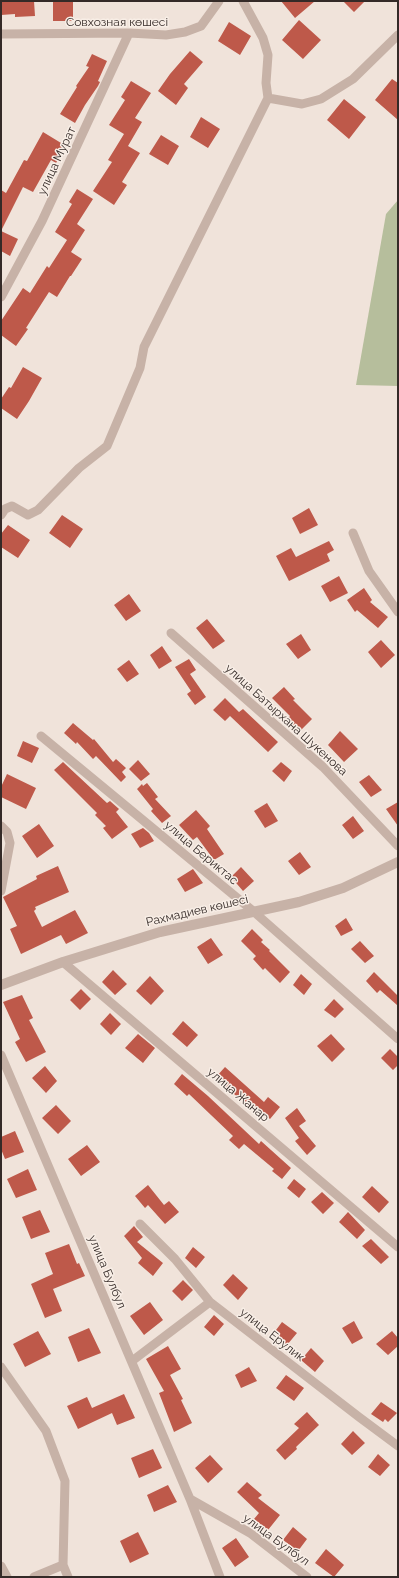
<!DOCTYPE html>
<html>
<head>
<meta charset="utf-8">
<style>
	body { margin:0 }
	#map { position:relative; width:399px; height:1578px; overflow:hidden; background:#f0e3da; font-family:Raleway,sans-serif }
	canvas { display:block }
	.frame { position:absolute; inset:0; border:2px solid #342a27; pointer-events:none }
</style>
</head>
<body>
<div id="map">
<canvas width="399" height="1578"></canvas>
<div class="frame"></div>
</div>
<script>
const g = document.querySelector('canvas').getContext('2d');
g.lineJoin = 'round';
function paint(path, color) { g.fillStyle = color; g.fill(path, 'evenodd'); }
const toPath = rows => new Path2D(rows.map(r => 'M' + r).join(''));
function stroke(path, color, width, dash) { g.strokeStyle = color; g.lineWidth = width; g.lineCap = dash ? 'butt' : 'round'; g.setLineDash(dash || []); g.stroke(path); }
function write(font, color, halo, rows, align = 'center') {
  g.font = font + ' Raleway,sans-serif'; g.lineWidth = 3; g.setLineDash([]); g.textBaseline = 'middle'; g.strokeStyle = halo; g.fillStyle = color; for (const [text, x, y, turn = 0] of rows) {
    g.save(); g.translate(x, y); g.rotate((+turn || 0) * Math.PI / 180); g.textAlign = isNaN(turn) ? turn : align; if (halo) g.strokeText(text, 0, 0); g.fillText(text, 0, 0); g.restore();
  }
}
paint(toPath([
	[398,200,398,386,356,385,386,214]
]), '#b6be9c');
paint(toPath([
	[1,1,34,1,35,16,15,17,15,14,1,15],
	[53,1,73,1,73,21,53,21],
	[281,1,315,1,295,18],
	[343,1,365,1,354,12],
	[299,20,321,40,303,59,282,40],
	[229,22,251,36,240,55,218,41],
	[190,51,203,62,184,84,188,88,176,105,158,91,170,74],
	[92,54,107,61,98,81,100,82,98,86,85,105,75,123,60,114,77,87,76,86,89,67,86,66],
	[392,79,398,83,398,120,375,100],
	[131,81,151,93,135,118,142,122,128,146,140,153,122,182,127,185,114,205,93,191,112,162,108,160,124,134,109,125,125,100,121,97],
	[344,99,366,117,349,139,327,120],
	[201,117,220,129,208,148,190,137],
	[43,132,66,146,56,163,51,160,33,192,23,187,1,231,18,239,10,256,1,251,1,190,6,193,24,160,27,161],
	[161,135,179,146,168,165,149,154],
	[77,189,93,199,77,224,85,230,71,252,82,259,71,276,70,276,57,297,49,292,26,328,28,329,16,346,1,335,1,321,23,288,30,293,47,266,49,268,67,240,55,232,72,204,69,202],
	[23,367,42,378,29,401,17,419,1,408,1,399,9,387,11,388],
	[309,508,318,525,300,534,292,518],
	[62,515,83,529,70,548,49,533],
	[8,525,30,540,18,558,1,547,1,534],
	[329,541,334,550,327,554,330,561,289,581,276,556,291,548,296,557],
	[339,576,348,593,330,602,321,586],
	[364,588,372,600,370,602,388,617,378,628,357,610,355,612,347,600],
	[129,594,141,611,126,621,114,605],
	[207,619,225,641,213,649,196,628],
	[301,634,311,650,298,659,286,644],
	[381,640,395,655,381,668,368,652],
	[162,646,172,661,159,669,150,655],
	[189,659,196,670,190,674,206,697,195,705,187,694,191,691,175,667],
	[129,660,139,674,127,682,117,669],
	[284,687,295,699,293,700,312,719,299,732,287,720,290,716,272,698],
	[225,698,239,712,243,709,278,742,268,752,230,716,225,721,213,710],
	[73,723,93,740,94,739,113,762,116,759,126,768,122,772,126,777,121,782,96,756,93,759,77,742,76,744,64,733],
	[340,731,358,749,344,762,328,745],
	[23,741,39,748,32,763,17,756],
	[138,760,150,774,141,781,129,769],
	[63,762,107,803,110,801,119,809,116,812,128,827,112,839,103,828,106,826,95,815,97,813,54,770],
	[281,762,292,771,284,782,272,771],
	[7,774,36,788,26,809,1,797,1,787],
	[369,775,382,790,371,797,359,782],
	[147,783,158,797,155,799,171,816,162,823,151,811,153,809,137,789,142,784,143,786],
	[398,802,398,826,386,809],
	[267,803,278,821,265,828,254,811],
	[196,810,210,826,207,829,224,854,214,860,197,837,193,840,179,825],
	[353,816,364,831,353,839,342,825],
	[39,824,54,846,37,858,22,836],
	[143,828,149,833,154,841,140,848,131,834],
	[300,852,311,867,299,875,288,861],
	[58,866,69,892,35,907,36,909,34,911,42,927,75,910,88,933,66,944,61,935,21,954,10,929,17,926,3,897,37,879,36,876],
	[241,867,254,881,243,891,231,877],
	[193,869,203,883,185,892,177,879],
	[346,918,353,930,341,936,335,926],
	[252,929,263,940,261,942,270,950,269,951,290,972,280,983,265,968,263,970,253,959,256,956,241,941],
	[211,938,223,955,208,964,197,947],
	[360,941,374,956,365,963,351,949],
	[113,970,127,984,115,995,102,982],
	[374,972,398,996,397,1005,380,990,377,993,366,981],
	[301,974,312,984,304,995,293,985],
	[150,976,164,991,151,1005,136,991],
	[81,989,91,999,80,1010,70,1000],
	[22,995,33,1018,29,1020,46,1052,26,1062,15,1042,20,1039,3,1002],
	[334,999,344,1009,335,1018,324,1010],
	[110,1013,121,1024,111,1035,100,1024],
	[183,1021,198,1035,187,1047,172,1034],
	[138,1034,155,1048,143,1063,125,1048],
	[331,1034,345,1049,332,1062,317,1046],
	[390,1049,398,1057,398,1065,393,1070,381,1058],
	[45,1066,57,1081,46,1093,32,1078],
	[225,1067,264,1102,268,1097,280,1107,270,1119,253,1104,249,1108,216,1077],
	[182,1074,208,1096,259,1144,261,1141,291,1168,282,1179,272,1171,274,1169,244,1144,239,1149,229,1140,233,1136,189,1094,187,1096,174,1084],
	[56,1105,71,1121,58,1134,42,1118],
	[297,1108,306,1121,299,1126,316,1146,307,1155,295,1141,299,1138,285,1118],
	[15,1131,24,1152,5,1159,1,1149,1,1137],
	[87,1145,100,1162,81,1176,68,1159],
	[28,1169,37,1190,16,1198,7,1179],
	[294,1179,306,1189,299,1198,287,1188],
	[148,1185,164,1205,169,1201,179,1212,165,1224,148,1205,145,1208,135,1196],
	[372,1186,389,1202,379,1213,362,1197],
	[322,1192,334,1203,323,1214,311,1202],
	[40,1210,50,1232,31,1239,22,1217],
	[348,1212,365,1230,357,1239,339,1222],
	[134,1226,143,1237,137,1242,163,1263,153,1276,138,1263,142,1258,124,1236],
	[371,1239,389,1257,381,1264,362,1246],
	[69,1244,77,1264,79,1263,85,1276,53,1289,62,1311,45,1318,31,1284,53,1274,45,1253],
	[193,1247,205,1257,196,1268,185,1258],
	[233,1274,248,1288,238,1300,223,1285],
	[183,1280,193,1290,182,1301,172,1291],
	[150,1302,163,1320,144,1335,130,1316],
	[214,1315,224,1324,214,1336,204,1327],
	[354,1321,363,1338,352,1344,342,1328],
	[282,1322,297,1333,287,1345,273,1334],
	[89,1328,101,1353,78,1362,68,1337],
	[38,1331,51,1354,25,1367,13,1344],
	[392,1331,398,1338,398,1346,388,1355,376,1344],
	[168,1346,181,1369,170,1375,183,1399,181,1400,192,1423,174,1432,159,1393,164,1391,146,1359],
	[311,1348,324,1361,315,1372,301,1360],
	[249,1367,257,1381,241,1388,235,1375],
	[286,1375,304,1388,294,1401,276,1388],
	[124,1394,135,1418,117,1425,112,1413,78,1429,67,1406,87,1397,92,1408],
	[381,1402,397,1413,388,1422,385,1419,383,1422,371,1414],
	[307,1412,319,1425,296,1447,297,1449,285,1460,276,1450,299,1428,294,1424],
	[353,1431,365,1443,352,1455,341,1444],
	[153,1449,162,1468,139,1478,131,1458],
	[378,1454,390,1465,380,1476,368,1467],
	[210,1455,223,1469,208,1483,195,1468],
	[247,1482,262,1495,258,1498,280,1515,268,1530,254,1519,259,1513,237,1492],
	[168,1485,177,1502,154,1512,147,1495],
	[293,1527,307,1539,298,1551,283,1540],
	[138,1532,149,1554,130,1563,120,1541],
	[236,1538,249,1557,235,1567,222,1548],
	[326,1549,344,1565,334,1577,315,1563]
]), '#be594a');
stroke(toPath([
	[1,34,129,33,166,35,185,32,201,26,219,1],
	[268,98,302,104,321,99,353,79,398,35],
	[1,297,42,221,129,33],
	[1,515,5,509,12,506,28,515,38,510,79,468,107,446,140,368,144,347,268,98,266,83,268,55,263,38,243,1],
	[353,533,369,571,398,612],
	[171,633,323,767,398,846],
	[41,736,253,911,398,1039],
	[1,826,7,832,10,843,1,891],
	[63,962,398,1247],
	[1,1055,190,1499,220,1577],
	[140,1224,175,1259,210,1302],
	[132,1361,210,1302,359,1417,398,1446],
	[1,1367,46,1431,65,1481,63,1565,68,1577],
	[190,1499,250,1533,307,1577],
	[1,1566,7,1577],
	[34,1577,63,1565]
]), '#c7b2a7', 9);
stroke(toPath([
	[1,985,63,962,160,932,299,902,343,888,398,862]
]), '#c7b2a7', 10);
write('12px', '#342a27', '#f8eee6', [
	["Совхозная көшесі",117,22],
	["улица Мурат",57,161,-65],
	["улица Батырхана Шукенова",286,720,42],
	["улица Бериктас",201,853,40],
	["Рахмадиев көшесі",197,911,-13],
	["улица Жанар",238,1095,40],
	["улица Булбул",107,1272,67],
	["улица Ерулик",272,1335,38],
	["улица Булбул",276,1540,36]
]);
</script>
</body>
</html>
